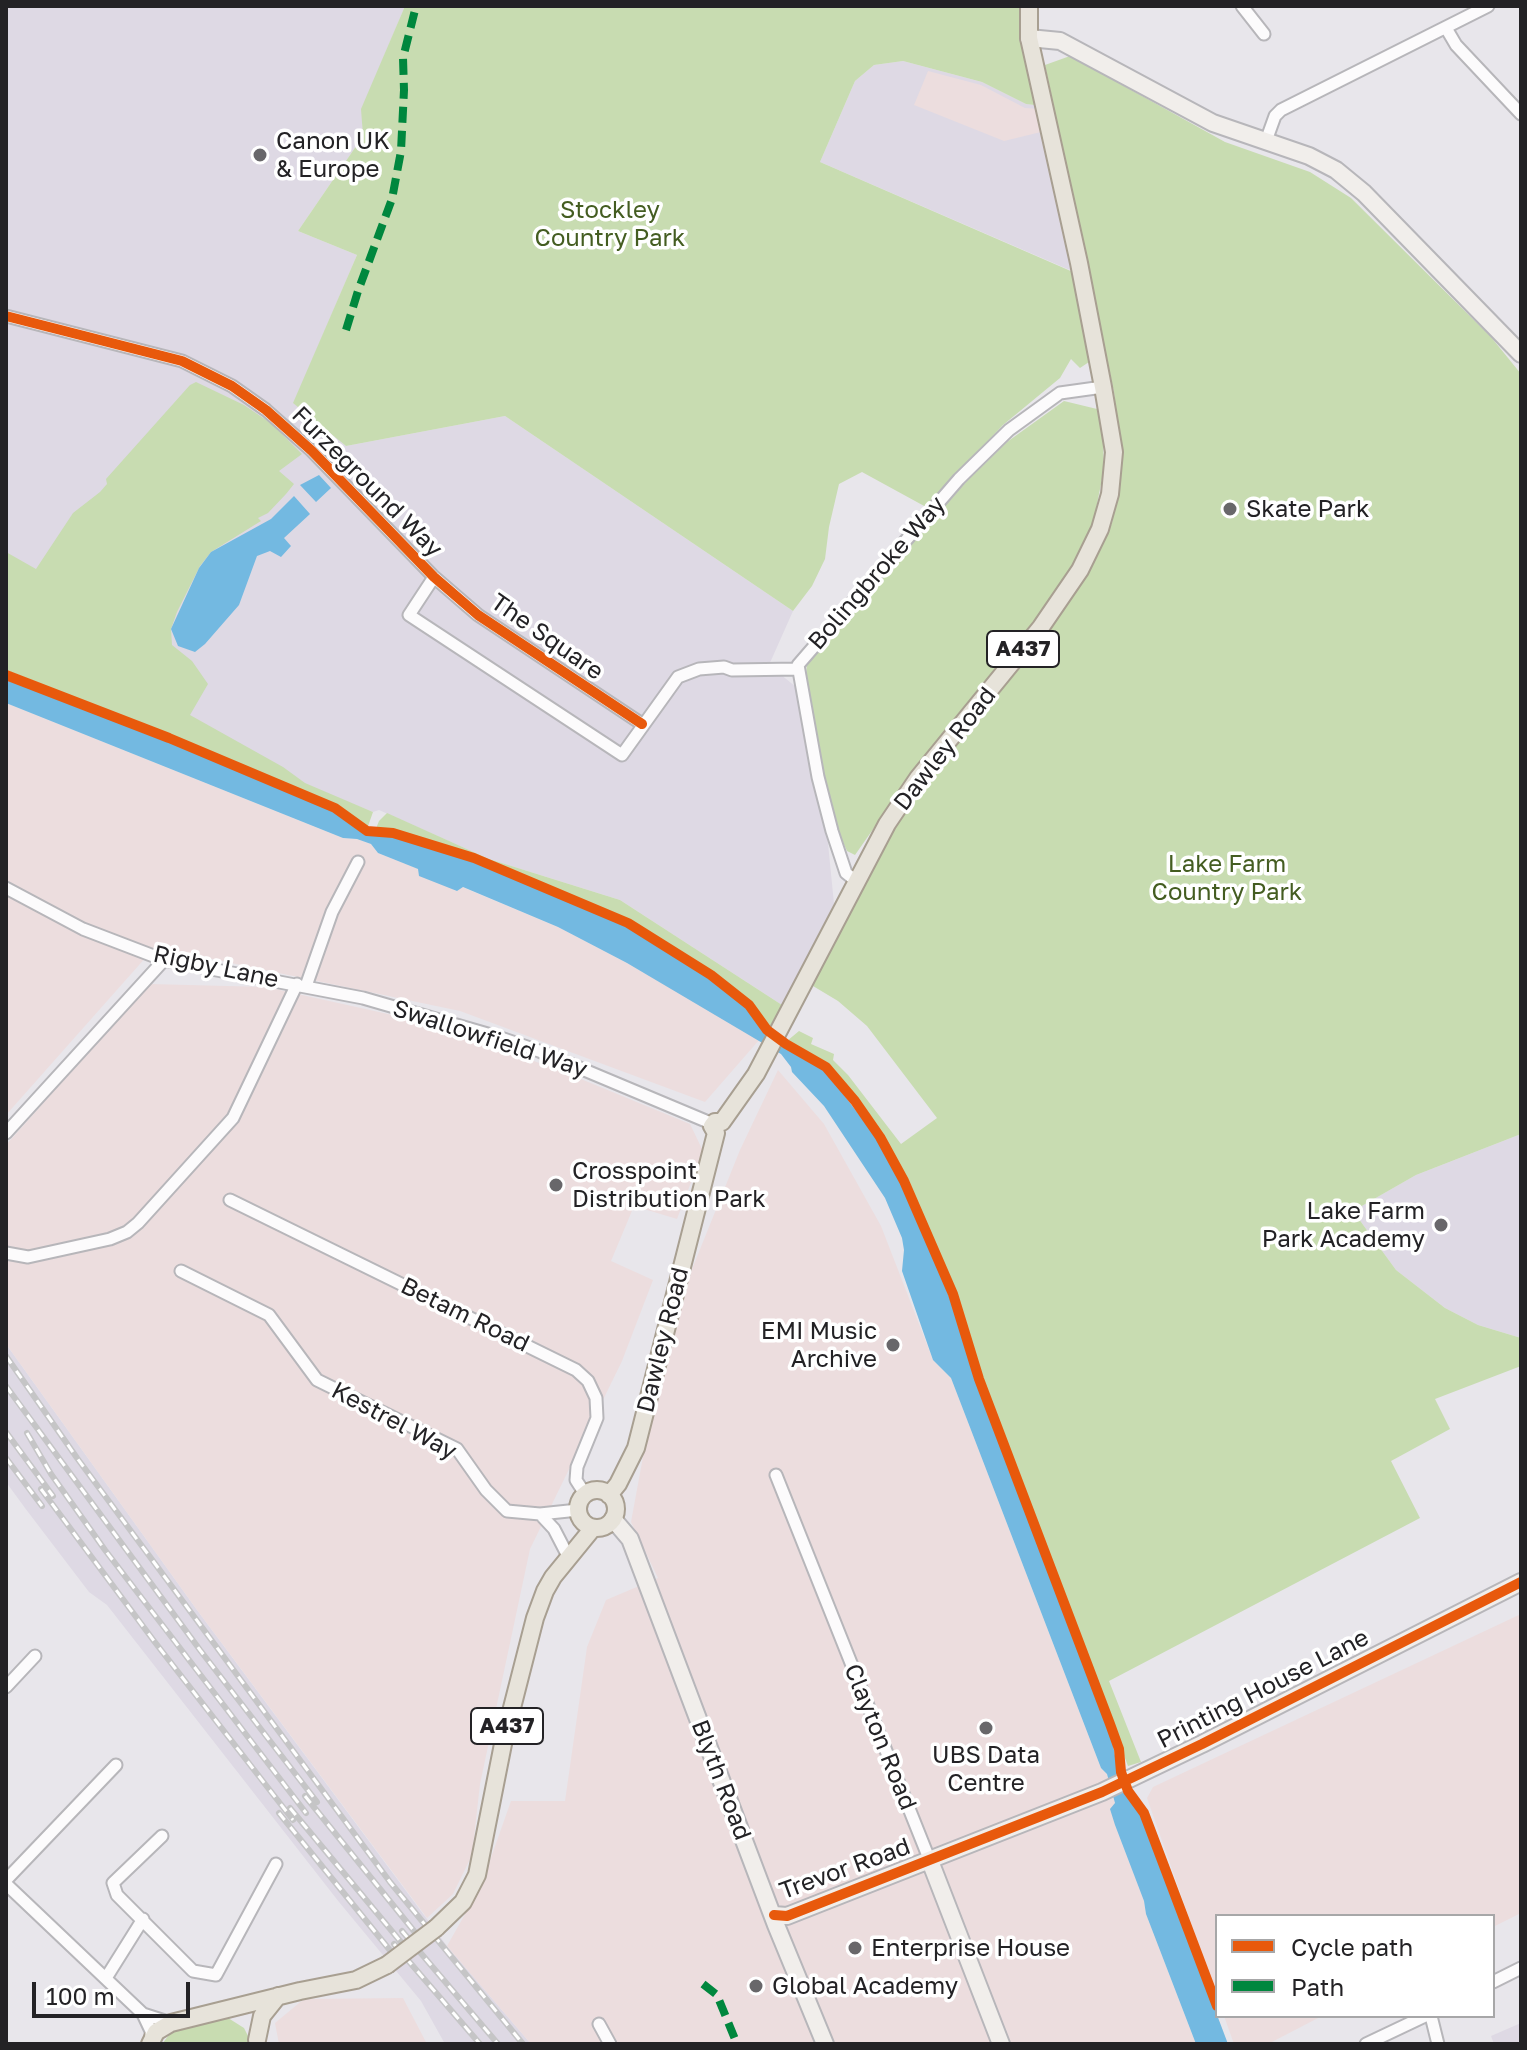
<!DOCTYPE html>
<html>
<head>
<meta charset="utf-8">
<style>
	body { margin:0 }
	#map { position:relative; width:1527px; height:2050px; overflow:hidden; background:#e8e6eb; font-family:"Golos Text",sans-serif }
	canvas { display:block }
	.frame { position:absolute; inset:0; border:8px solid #232225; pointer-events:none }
	.legend { position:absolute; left:1215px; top:1914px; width:280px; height:104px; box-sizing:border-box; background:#fff; border:2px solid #a7a7a8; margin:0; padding:10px 14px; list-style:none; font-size:24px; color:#232225 }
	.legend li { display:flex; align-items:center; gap:16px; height:40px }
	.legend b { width:40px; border:2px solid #a7a7a8 }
	.scale { position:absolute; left:32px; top:1982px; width:158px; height:36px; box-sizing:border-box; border:4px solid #232225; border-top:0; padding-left:10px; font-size:24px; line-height:28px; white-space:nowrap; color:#232225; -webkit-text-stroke:6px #fff; paint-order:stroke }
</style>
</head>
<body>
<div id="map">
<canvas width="1527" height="2050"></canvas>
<div class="frame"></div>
<ul class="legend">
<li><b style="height:10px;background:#e8590c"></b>Cycle path</li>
<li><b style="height:10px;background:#00873e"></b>Path</li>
</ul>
<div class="scale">100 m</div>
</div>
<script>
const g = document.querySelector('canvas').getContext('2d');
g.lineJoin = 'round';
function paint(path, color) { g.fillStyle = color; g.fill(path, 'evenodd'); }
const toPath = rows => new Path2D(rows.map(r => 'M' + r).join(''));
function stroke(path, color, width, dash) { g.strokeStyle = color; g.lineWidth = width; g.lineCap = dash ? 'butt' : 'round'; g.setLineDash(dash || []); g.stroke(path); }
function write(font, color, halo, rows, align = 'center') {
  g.font = font + ' "Golos Text",sans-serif'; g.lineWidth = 7; g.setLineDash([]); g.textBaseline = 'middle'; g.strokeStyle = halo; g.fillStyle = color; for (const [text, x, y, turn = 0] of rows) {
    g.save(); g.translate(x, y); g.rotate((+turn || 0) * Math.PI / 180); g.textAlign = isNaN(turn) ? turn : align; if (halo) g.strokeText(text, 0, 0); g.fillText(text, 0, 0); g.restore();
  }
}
paint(toPath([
	[6,6,405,6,362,109,363,136,298,231,357,255,294,403,346,446,505,416,793,611,769,665,796,687,828,843,834,904,782,1005,620,900,489,859,379,810,373,812,6,667],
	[903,61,982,82,1026,104,1043,106,1079,274,820,162,855,81,874,65],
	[1521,1134,1521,1338,1478,1325,1445,1308,1396,1270,1353,1211,1416,1175],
	[6,1344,197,1610,447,1946,531,2044,445,2044,421,2001,339,1902,107,1605,89,1592,25,1508,6,1482],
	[1521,2023,1521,2044,1494,2044,1491,2036]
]), '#ded9e4');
paint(toPath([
	[928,71,981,85,1025,108,1040,109,1045,131,1004,141,914,105],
	[6,703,343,838,357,839,371,844,378,853,419,869,456,891,462,887,558,927,627,963,760,1039,705,1102,460,1011,155,947,6,1115],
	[149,984,266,987,424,1022,559,1070,690,1124,703,1151,677,1219,634,1206,611,1261,653,1280,622,1361,530,1549,480,1784,472,1855,453,1894,427,1918,197,1610,6,1344,6,1145],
	[778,1070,824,1124,881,1226,933,1360,951,1378,1101,1768,1107,1774,1115,1803,1115,1825,1144,1901,1146,1914,1196,2044,531,2044,447,1946,481,1886,511,1801,565,1801,587,1647,606,1600,658,1578,631,1522,652,1408,682,1294,740,1150],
	[1521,1614,1521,1913,1493,1927,1493,1916,1217,1916,1217,1997,1147,1798,1153,1787],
	[403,1998,427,2044,279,2044,275,2023,304,1999],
	[1224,2016,1322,2016,1268,2044,1234,2044]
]), '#ecddde');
paint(toPath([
	[405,6,1028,6,1043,106,1026,104,982,82,903,61,874,65,855,81,820,162,1073,272,1092,360,1080,368,1071,359,1060,378,1003,425,926,507,862,472,839,484,829,527,825,559,812,586,793,611,505,416,346,446,293,403,357,255,298,231,363,136,361,109],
	[1070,56,1225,142,1310,172,1351,198,1491,337,1521,374,1521,1134,1416,1175,1353,1211,1396,1270,1445,1308,1478,1325,1521,1338,1521,1366,1435,1399,1450,1429,1391,1461,1420,1518,1109,1681,1141,1762,1128,1766,980,1378,954,1289,909,1181,884,1136,859,1101,829,1067,787,1041,799,1031,813,1038,811,1044,834,1054,833,1060,848,1075,901,1144,937,1118,867,1026,838,1001,813,986,841,921,905,808,947,754,1025,662,1089,572,1112,523,1122,470,1114,392,1045,65],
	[196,382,244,405,272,424,302,454,279,471,294,484,286,494,268,513,258,518,261,521,211,552,200,566,177,612,171,629,172,645,192,661,208,684,190,715,283,767,305,783,373,812,367,829,347,812,324,801,130,719,6,670,6,552,36,569,73,513,100,492,107,484,106,479,190,385],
	[1064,401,1097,409,1103,439,1104,469,1093,524,1076,565,1014,649,890,805,855,855,847,851,837,829,822,769,806,678,807,660,967,481,1007,442],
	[387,813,489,859,620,900,782,1005,769,1028,751,1004,726,981,668,943,624,919,474,856,394,832,375,831,379,821],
	[225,2016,244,2028,252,2044,162,2044,175,2027]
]), '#c8dcb1');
paint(toPath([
	[319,475,331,488,316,502,300,485],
	[294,496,310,514,284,538,291,546,281,557,270,551,257,556,239,605,205,644,195,652,178,646,171,629,199,568,211,552,271,519],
	[6,679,162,737,341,814,366,832,390,836,472,860,626,925,674,952,709,976,747,1007,764,1031,824,1069,883,1146,937,1263,1021,1498,1111,1734,1118,1772,1128,1798,1140,1811,1228,2044,1196,2044,1146,1914,1144,1901,1115,1825,1110,1809,1115,1803,1107,1774,1101,1768,951,1378,933,1360,902,1271,904,1250,902,1238,885,1198,824,1106,792,1072,791,1067,781,1054,627,963,558,927,463,887,457,891,419,876,418,869,378,853,371,844,357,839,343,838,6,703]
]), '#73b9e1');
const street = toPath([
	[1242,6,1264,34],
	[1446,28,1456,45,1521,114],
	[1266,141,1275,116,1281,110,1488,6],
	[6,316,182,361,232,386,266,410,312,451,434,577,478,615,642,724],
	[434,577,409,615,622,755,678,677,699,669,724,667,732,670,798,669],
	[856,881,846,873,832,831,818,777,798,665,959,479,1009,430,1060,393,1103,387],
	[6,888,83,929,164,960,363,998,498,1037,539,1051,713,1124],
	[306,986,332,912,358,862],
	[6,1133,164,960],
	[230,1200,576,1370,588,1381,596,1398,597,1418,577,1467,576,1480,585,1494],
	[6,1253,28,1257,110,1239,127,1232,138,1223,233,1118,297,984],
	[181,1271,269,1315,317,1380,457,1449,486,1490,507,1511,540,1514,578,1510],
	[776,1475,930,1861],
	[540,1514,554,1529,569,1558],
	[6,1687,35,1656],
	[162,1836,113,1883,117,1895,193,1971,216,1975,276,1864],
	[6,1880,116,1765],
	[6,1884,143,2014,151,2031,151,2039],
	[106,1978,143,1919],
	[1493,1982,1521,1968],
	[143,2014,171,2023],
	[1431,2016,1438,2044],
	[599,2024,610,2044],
	[1366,2044,1425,2016]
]);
const secondary = toPath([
	[1029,38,1060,41,1213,123,1309,156,1336,170,1364,193,1521,354],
	[613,1519,630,1539,776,1925,825,2044],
	[930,1861,1001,2044],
	[774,1915,787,1916,1102,1792,1202,1744,1521,1582]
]);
const primary = toPath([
	[722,1122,756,1074,887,824,918,778,1041,627,1080,570,1100,529,1110,494,1114,452,1103,387,1079,263,1029,38,1029,6],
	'578 1509a19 19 0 1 1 38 0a19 19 0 1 1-38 0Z',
	[609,1495,618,1484,636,1448,716,1133,712,1126,715,1122,722,1122],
	[436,1928,463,1902,477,1875,504,1739,535,1618,545,1591,553,1577,593,1528],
	[257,2040,262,2016,278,1996],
	[150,2044,156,2032,171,2023,300,1991,356,1980,387,1965]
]);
stroke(street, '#b7b6ba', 15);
stroke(secondary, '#b7b6ba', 20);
stroke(primary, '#a89f91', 20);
stroke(street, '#fcfbfc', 11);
stroke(secondary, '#f1eeeb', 16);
stroke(primary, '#e7e3da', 16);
const rail = toPath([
	[6,1356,77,1458,390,1882,523,2044],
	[6,1386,200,1650,317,1802],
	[6,1432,53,1496],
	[27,1433,51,1474,105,1550,306,1813],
	[6,1458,42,1506],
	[41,1489,154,1641,293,1820],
	[305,1796,418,1936],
	[290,1808,405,1947],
	[279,1813,397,1959],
	[402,1931,498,2044],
	[394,1944,480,2044]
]);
stroke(rail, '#c5c5c6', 6);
stroke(rail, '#fff', 3, [9]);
const primaryBridge = toPath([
	[387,1965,436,1928]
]);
stroke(primaryBridge, '#a89f91', 20, []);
stroke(primaryBridge, '#e7e3da', 16);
stroke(toPath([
	[346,330,358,291,392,199,401,151,404,90,403,58,416,6],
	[703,1984,717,1995,737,2044]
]), '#00873e', 8, [16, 8]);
stroke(toPath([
	[6,316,182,361,232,386,266,410,312,451,434,577,478,615,642,724],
	[6,675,169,738,335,808,367,831,393,833,474,858,628,923,711,975,749,1005,767,1030,786,1044,826,1067,855,1101,880,1137,904,1181,953,1294,979,1379,1110,1724,1119,1749,1121,1772,1128,1791,1144,1813,1217,2006],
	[774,1915,787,1916,1102,1792,1202,1744,1521,1582]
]), '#e8590c', 10);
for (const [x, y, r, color] of [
	[260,155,8,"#68676a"],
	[1230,509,8,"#68676a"],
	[556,1185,8,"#68676a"],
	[1441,1225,8,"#68676a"],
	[893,1345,8,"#68676a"],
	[986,1728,8,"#68676a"],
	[855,1948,8,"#68676a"],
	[756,1986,8,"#68676a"]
]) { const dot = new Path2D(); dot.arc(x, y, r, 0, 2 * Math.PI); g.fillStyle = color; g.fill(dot); stroke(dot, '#fff', 3); }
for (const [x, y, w] of [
	[1023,649,72],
	[507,1726,72]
]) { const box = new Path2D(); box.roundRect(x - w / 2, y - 18, w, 36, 6); g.fillStyle = '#fff'; g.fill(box); stroke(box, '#232225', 2); }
write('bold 22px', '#232225', null, [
	["A437",1023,649],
	["A437",507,1726]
]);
write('24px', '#232225', '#fff', [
	["Canon UK",276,141],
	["& Europe",276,169],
	["Skate Park",1246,509],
	["Crosspoint",572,1171],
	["Distribution Park",572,1199],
	["Lake Farm",1425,1211,"right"],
	["Park Academy",1425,1239,"right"],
	["EMI Music",877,1331,"right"],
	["Archive",877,1359,"right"],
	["UBS Data",986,1755,"center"],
	["Centre",986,1783,"center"],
	["Enterprise House",871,1948],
	["Global Academy",772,1986]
], 'left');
write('24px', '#445d21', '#fff', [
	["Stockley",610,210],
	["Country Park",610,238],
	["Lake Farm",1227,864],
	["Country Park",1227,892]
]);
write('24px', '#232225', '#fff', [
	["Furzeground Way",367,482,45],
	["Bolingbroke Way",877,573,-49],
	["The Square",547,637,35],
	["Dawley Road",945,749,-52],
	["Rigby Lane",216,967,12],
	["Swallowfield Way",490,1039,18],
	["Betam Road",465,1315,26],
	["Dawley Road",663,1340,-76],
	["Kestrel Way",394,1421,28],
	["Printing House Lane",1263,1689,-27],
	["Clayton Road",880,1737,68],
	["Blyth Road",721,1780,69],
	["Trevor Road",845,1869,-20]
]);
</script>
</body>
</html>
